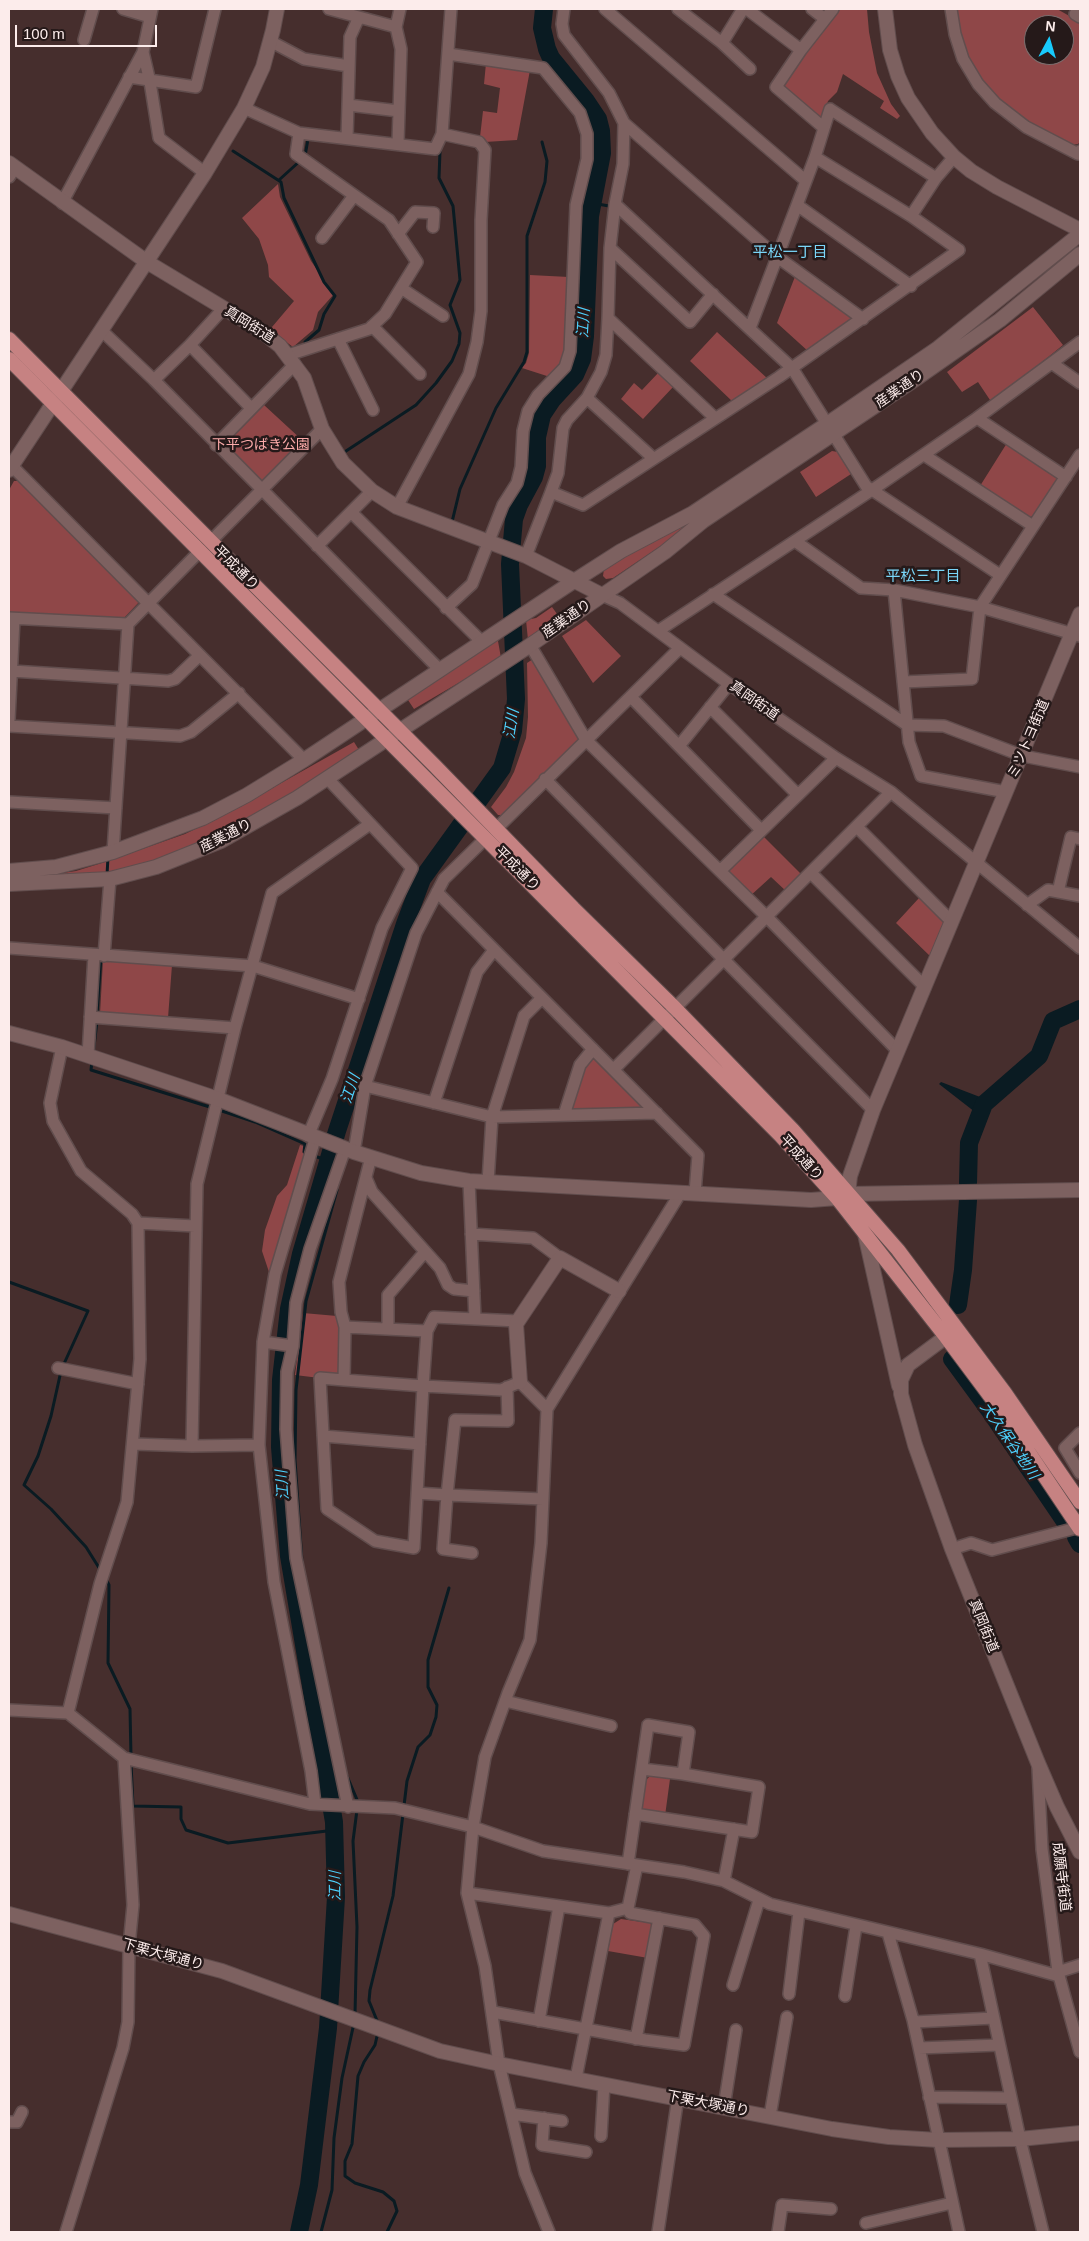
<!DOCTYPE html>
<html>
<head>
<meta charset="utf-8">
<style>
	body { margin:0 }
	#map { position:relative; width:1089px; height:2241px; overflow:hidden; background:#462e2d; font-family:Helvetica,sans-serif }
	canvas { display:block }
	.frame { position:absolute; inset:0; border:10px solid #fceceb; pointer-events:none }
	.north { position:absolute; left:1024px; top:15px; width:50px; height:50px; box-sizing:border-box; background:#251919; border:1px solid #7b6d6d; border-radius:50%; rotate:6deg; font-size:14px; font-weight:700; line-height:20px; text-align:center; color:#fceceb }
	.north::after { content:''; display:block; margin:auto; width:18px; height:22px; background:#18cafc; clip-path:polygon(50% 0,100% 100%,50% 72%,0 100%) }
	.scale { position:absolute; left:15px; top:25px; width:142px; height:22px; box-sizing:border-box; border:2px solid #fceceb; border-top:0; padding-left:6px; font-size:15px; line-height:18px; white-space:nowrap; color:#fceceb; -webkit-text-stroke:4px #251919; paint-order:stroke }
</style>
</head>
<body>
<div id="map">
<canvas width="1089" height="2241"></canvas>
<div class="frame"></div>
<div class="north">N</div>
<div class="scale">100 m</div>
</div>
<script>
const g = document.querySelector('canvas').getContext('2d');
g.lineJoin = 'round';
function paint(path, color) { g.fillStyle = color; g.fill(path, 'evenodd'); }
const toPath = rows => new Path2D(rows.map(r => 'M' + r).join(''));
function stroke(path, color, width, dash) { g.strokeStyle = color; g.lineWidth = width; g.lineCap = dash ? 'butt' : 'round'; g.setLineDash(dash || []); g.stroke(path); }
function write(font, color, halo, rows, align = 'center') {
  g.font = font + ' Helvetica,"Noto Sans JP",sans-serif'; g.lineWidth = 5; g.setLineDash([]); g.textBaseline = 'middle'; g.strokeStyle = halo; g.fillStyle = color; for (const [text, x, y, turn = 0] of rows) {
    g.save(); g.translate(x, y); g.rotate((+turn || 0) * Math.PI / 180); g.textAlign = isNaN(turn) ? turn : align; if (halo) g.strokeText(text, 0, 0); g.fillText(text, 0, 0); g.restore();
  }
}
paint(toPath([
	[837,9,867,9,869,32,877,73,891,104,900,116,897,119,880,108,884,101,843,74,837,92,828,101,822,118,818,119,781,88,781,83],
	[955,9,1057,9,1080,22,1080,142,1078,144,1071,145,1029,124,1006,107,979,77,968,58,959,31],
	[1034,25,1064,25,1064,55,1034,55],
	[486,63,530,70,517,140,485,142,480,137,483,111,497,113,500,88,484,84],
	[278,184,280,197,311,261,334,294,318,312,313,330,293,347,273,332,272,327,294,301,269,277,268,265,259,239,242,218],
	[796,274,851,314,851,322,809,352,777,323],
	[530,275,569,277,567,347,562,360,550,377,522,368,526,363,529,353],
	[1033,307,1063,345,992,403,978,382,962,392,947,372],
	[717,332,768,379,733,402,690,361],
	[659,372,674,386,643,419,621,399,634,383,642,390],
	[264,405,302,440,261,483,227,449,227,441],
	[816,442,613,578,606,579,603,576,604,569],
	[1007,443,1057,475,1056,483,1033,516,1027,518,980,486],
	[832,451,838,452,851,474,816,497,800,472],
	[14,481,23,481,141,600,122,620,9,613,9,490],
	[552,607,560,618,528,640,526,620,536,618],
	[586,620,621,656,593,683,562,636],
	[500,637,498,641,501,658,414,709,408,700,415,694],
	[533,659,579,735,579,742,505,815,498,815,491,807,506,787,514,772,526,738,528,717,527,663],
	[354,742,359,750,307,788,178,856,102,874,43,876,76,871,105,862,185,834,226,814],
	[764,837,802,875,787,892,771,877,749,897,729,878,729,870],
	[919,898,943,920,944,927,932,958,896,923],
	[103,960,172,965,168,1018,100,1014],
	[592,1059,598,1060,643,1104,640,1111,576,1112,570,1106,583,1071],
	[300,1145,316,1149,281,1275,269,1272,262,1251,265,1230,277,1196,287,1185],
	[303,1313,337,1316,343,1336,341,1374,336,1380,295,1375],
	[650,1776,670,1779,665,1816,645,1813,641,1808,645,1781],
	[621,1919,650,1923,654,1930,648,1958,608,1951,613,1924]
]), '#8f4748');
paint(toPath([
	[941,1082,980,1097,975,1112,939,1084]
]), '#0a1b22');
stroke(toPath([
	[233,151,281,182,284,198,324,282,335,296,324,314,319,330,305,342],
	[305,156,308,139],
	[279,180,301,160],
	[592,203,609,206],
	[343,453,416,405,436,383,452,361,459,344,460,333,450,305,460,280,453,206,439,178,440,151],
	[452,522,460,489,496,408,524,362,527,352,527,236,545,182,547,161,542,142],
	[107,875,108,857],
	[97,1015,101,956],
	[93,1055,97,1021],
	[92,1061,91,1070,213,1108],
	[219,1110,255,1122,305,1144,304,1152,328,1161],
	[975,1112,978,1119],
	[9,1282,88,1311,63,1366],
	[61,1371,51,1416,38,1456,24,1485,51,1509,86,1547,101,1571],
	[302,1562,295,1460,296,1390,306,1301,337,1190,321,1185],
	[106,1579,109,1585,108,1663,130,1709,131,1757],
	[131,1763,133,1806,181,1807,181,1819,186,1830,228,1843,335,1830],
	[347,1776,358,1802,353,1841,357,1927,355,2014],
	[378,2023,369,2001,370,1990,393,1896,407,1781,418,1747,430,1735,436,1717,437,1705,428,1687,428,1660,449,1588],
	[378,2032,375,2045,364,2062,358,2076,352,2144,345,2161,345,2176,355,2183,383,2192,394,2201,397,2211,387,2232],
	[321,2232,332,2190,334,2138,342,2078,354,2023]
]), '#0a1b22', 3);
stroke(toPath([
	[968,1183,969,1143,984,1104,1039,1056,1053,1021,1080,1009],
	[958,1305,963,1270,968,1200],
	[952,1359,990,1411,1066,1523],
	[1076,1537,1080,1544],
	[299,2232,309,2185,328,2028,336,1897,334,1822,289,1556,280,1447,281,1380,289,1309,301,1254,337,1131,405,924,422,879,502,768,513,731,516,699,510,564,514,519,519,505,534,477,537,466,537,437,542,415,552,400,575,375,582,359,585,336,590,216,602,153,601,131,598,119,586,101,551,58,547,49,542,28,544,9]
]), '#0a1b22', 18);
const minor = toPath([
	[123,9,150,17],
	[152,9,143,52,150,82,159,138,205,173],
	[329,9,396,27,400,9],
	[564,9,562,24,564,35,609,93,624,123],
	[605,9,806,181,815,157,911,216],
	[678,9,722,43,750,69],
	[747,9,801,50,833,9],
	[812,9,825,19],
	[951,9,955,34,963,59,978,84,995,103,1026,127,1078,154,1080,151],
	[1079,9,1075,14,1080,17],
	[396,27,401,49,398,143],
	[84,40,93,9],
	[270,41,304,59,349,66],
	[722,43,743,9],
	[801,50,776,87,824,128],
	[129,77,196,87,215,9],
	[348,105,399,111],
	[244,108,299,133,435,149,442,134],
	[347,138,350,37,359,17],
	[815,157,830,109,936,178],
	[9,177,15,168],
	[62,203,143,52],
	[615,204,610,248,690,322,713,294],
	[797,205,806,181],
	[398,234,415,212,434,213,433,227],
	[322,238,353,197],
	[610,248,608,318,715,418],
	[401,288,443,316],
	[863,319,776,256,624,123,623,164,615,204,792,368,866,486,872,490,977,418,1080,342],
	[372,326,420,374],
	[750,328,797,205,911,286],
	[101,330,154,380,440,670],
	[338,339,373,410],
	[190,345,251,408],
	[288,355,369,329,385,314,417,262,389,220,296,154,299,133],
	[1053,364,1080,383],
	[154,380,190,345,223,309],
	[587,398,653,458],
	[977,418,1066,477],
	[216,445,295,364],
	[924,455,1033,526],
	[1080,455,980,607,1080,636],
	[9,463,304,760],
	[551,492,558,473,563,428,567,420,587,398,601,372,606,355,608,318],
	[397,507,469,374,477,342,481,311,481,220,485,150,479,142,442,134,451,9],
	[352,513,482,642],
	[795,541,861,588,894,590,980,607,972,679,903,682],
	[210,542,322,429],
	[317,546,372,491],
	[526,556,551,492,583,505,779,377,959,250,911,216,936,178,954,157],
	[894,590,909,742,921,776,1006,792],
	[713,594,907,725,944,726,1023,756,1080,767],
	[602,595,620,603,729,684,836,758,891,792,1080,948],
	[446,608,472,584,503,505,517,483,521,467,523,431,528,411,538,395,565,367,570,351,576,205,587,159,587,134,580,113,543,68,448,54],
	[9,618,128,624],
	[658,631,872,490,1000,575],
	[530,645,586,740,767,917,898,1051],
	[12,671,168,681,175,679,200,655],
	[631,697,761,830],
	[710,707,798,795],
	[9,720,14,619],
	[9,726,180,736,191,732,239,693],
	[679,746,729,684],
	[545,779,873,1110],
	[9,802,116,808],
	[857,827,952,922],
	[495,830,680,648],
	[113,852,128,624,201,550],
	[720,871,836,758],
	[811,873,925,987],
	[437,892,698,1155,695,1193],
	[1058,892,1071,837,1080,839],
	[1027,905,1048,890,1080,896],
	[9,948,253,966,359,999],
	[104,956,110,879],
	[90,1017,235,1028],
	[62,1047,50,1103,53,1121,81,1171,132,1214,138,1223,140,1359,127,1502,100,1584,68,1713,124,1758,133,1905,129,1946,128,2022,123,2048,66,2232],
	[88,1055,94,955],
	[614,1069,891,792],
	[365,1086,492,1117,657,1113],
	[434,1103,477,972,494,950],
	[564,1115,580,1065,593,1049],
	[308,1136,332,1079,382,928,412,868,327,778],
	[345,1149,310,1249,296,1303,293,1346,287,1372,286,1429,296,1558,348,1807],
	[354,1152,365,1086,416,933,444,879,486,838],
	[366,1178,372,1192,440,1268,448,1285,454,1289,474,1291],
	[469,1181,475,1319,434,1317,427,1331,423,1386,501,1390,520,1382,547,1409],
	[488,1182,492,1117,524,1016,542,998],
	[138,1223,195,1226],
	[471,1234,533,1238,560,1258],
	[475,1319,518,1321],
	[345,1327,427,1331],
	[388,1329,388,1295,424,1253],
	[263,1342,293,1346],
	[58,1368,138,1384],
	[344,1380,423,1386,414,1548,375,1541,327,1509,320,1378,344,1380,345,1327,341,1312,339,1282,371,1157],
	[507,1387,508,1421,455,1420,447,1495,543,1499],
	[1080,1433,1065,1448,1080,1473],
	[323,1436,420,1444],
	[133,1444,192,1446,197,1184,235,1028,272,893,370,824],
	[259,1445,263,1342,275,1274,315,1139],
	[192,1446,259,1445,274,1582,311,1771,315,1804],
	[417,1493,447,1495,443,1549,472,1553],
	[952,1549,971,1543,992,1550,1080,1527],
	[505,1701,611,1726],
	[9,1710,68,1713],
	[124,1758,310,1804,395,1808,473,1827,543,1851,684,1872,724,1881,770,1904,980,1954,1059,1976],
	[1038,1768,1042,1849,1058,1972,1080,2052],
	[642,1769,683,1774],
	[628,1864,648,1725,689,1732,683,1774,759,1787,752,1832,635,1814],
	[724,1881,734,1829],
	[467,1893,609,1913],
	[888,1933,913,2020,959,2232],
	[980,1954,1020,2139,1043,2232],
	[1058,1972,1080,1965],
	[733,1985,759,1900],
	[789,1994,799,1912],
	[845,1996,856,1926],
	[493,2012,645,2040,684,2045,704,1936,695,1925,630,1913,628,1908],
	[539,2021,559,1906],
	[914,2022,994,2018],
	[636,2039,659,1918],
	[919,2048,999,2045],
	[576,2078,609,1913,628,1908,637,1865],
	[929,2097,1011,2098],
	[724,2107,736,2030],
	[511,2114,562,2121],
	[770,2116,787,2017],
	[544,2118,542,2145,586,2152],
	[9,2122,17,2122,22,2112],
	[601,2136,604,2084],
	[866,2223,952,2203],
	[549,2232,525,2173,499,2064,485,1966,467,1893,473,1827,485,1757,508,1693,530,1640,541,1543,547,1409,681,1192],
	[658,2232,678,2097],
	[778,2232,782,2205,831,2209]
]);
const tertiary = toPath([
	[885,9,890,50,898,76,908,98,932,133,954,157,971,171,997,187,1080,230],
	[9,163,147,262,260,330,280,346,304,378,322,429,343,463,372,491,397,507,526,556,602,595],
	[9,470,205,173,244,108,263,67,273,30,277,9],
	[9,871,56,867,113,852,203,818,247,795,304,760,574,581,621,551,693,513,827,424,938,348,1080,234],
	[9,884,110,879,156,867,221,841,297,798,526,648,665,552,703,521,917,378,1000,320,1080,254],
	[9,1033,62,1047,218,1099,354,1152,421,1173,469,1181,811,1200,837,1198,848,1194,1080,1190],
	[848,1194,850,1176,873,1110,1080,614],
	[865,1234,899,1386],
	[955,1330,908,1365,901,1380,901,1394,915,1445,952,1549,1038,1763,1057,1807,1080,1852],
	[520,1382,516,1324,560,1258,619,1291],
	[9,1914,222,1971,440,2051,499,2064,832,2129,889,2137,938,2140,1020,2139,1080,2133]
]);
const primary = toPath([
	[9,339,435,766,573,908,675,1008,793,1130,898,1250,1005,1393,1080,1502],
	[9,359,780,1135,837,1198,946,1337,999,1408,1080,1529]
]);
stroke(minor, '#614d4d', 14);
stroke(tertiary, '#614d4d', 16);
stroke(primary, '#614d4d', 16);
stroke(minor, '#7d6160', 11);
stroke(tertiary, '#7d6160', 14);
stroke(primary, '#c68282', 14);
write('14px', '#fceceb', '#251919', [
	["真岡街道",249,325,32],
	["産業通り",900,389,-35],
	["平成通り",236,568,45],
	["産業通り",567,619,-35],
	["真岡街道",754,701,35],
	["ミツトヨ街道",1029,739,-67],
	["産業通り",226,836,-27],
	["平成通り",517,869,45],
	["平成通り",801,1158,48],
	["真岡街道",983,1626,68],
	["成願寺街道",1061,1877,83],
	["下栗大塚通り",163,1955,15],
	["下栗大塚通り",708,2104,11]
]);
write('14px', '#fbaaa9', '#251919', [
	["下平つばき公園",261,445]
]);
write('15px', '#7ad6f8', '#251919', [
	["平松一丁目",790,253],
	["平松三丁目",923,577]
]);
write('italic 15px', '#4dd0fc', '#251919', [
	["江川",584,323,-87],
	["江川",512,724,-81],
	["江川",351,1089,-72],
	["大久保谷地川",1009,1441,55],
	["江川",283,1485,-94],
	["江川",336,1886,-90]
]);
</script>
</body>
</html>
